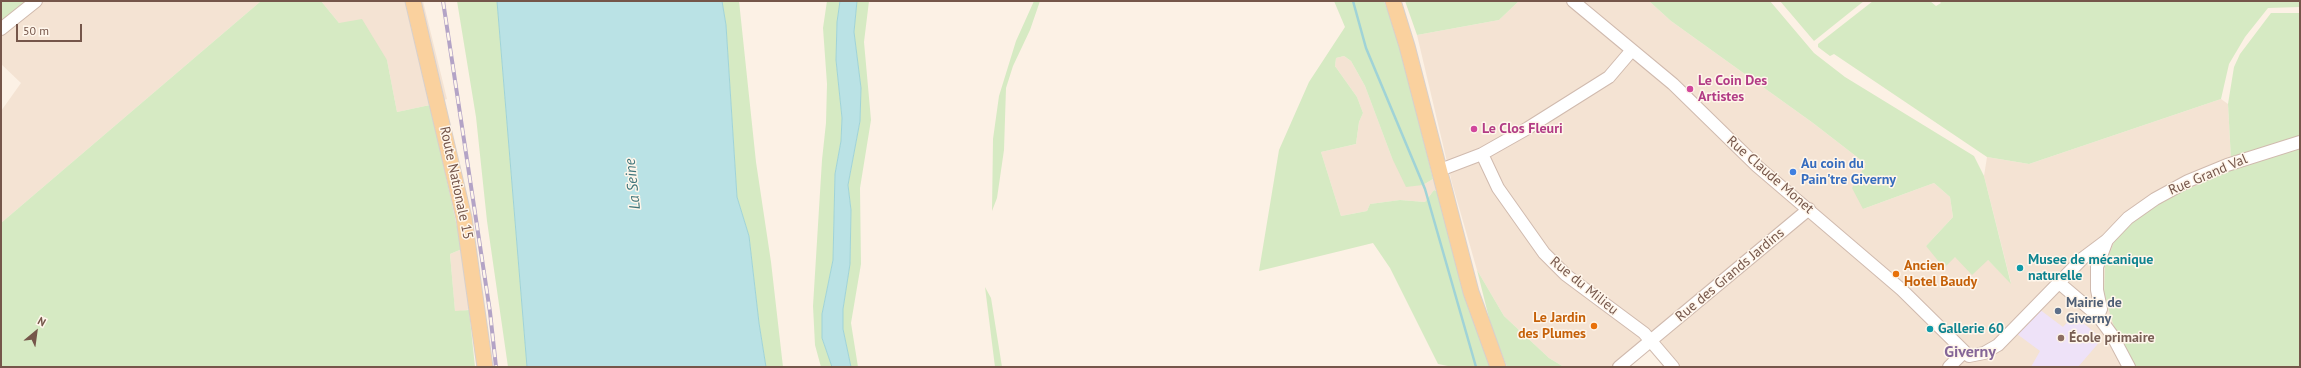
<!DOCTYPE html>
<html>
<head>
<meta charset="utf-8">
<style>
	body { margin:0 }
	#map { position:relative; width:2301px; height:368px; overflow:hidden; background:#fcf1e5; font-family:"PT Sans",sans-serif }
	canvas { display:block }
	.frame { position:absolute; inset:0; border:2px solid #75564a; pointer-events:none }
	.north { position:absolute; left:16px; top:312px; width:40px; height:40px; -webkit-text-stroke:3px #fff6eb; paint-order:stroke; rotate:29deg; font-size:11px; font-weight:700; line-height:16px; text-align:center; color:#75564a }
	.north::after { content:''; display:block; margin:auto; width:14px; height:18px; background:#75564a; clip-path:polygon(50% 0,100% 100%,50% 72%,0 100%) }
	.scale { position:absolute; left:16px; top:24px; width:66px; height:18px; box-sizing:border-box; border:2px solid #75564a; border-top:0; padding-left:5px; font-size:12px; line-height:14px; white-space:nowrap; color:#75564a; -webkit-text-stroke:3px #fff6eb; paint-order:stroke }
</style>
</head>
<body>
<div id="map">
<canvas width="2301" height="368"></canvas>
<div class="frame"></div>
<div class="north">N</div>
<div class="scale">50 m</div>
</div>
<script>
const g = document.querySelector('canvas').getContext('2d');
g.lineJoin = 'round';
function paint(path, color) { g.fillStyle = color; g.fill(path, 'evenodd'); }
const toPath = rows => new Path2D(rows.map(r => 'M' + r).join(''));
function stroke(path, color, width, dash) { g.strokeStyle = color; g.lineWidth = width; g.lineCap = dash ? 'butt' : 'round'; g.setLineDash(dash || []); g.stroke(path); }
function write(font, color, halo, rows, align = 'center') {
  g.font = font + ' "PT Sans",sans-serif'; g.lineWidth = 3; g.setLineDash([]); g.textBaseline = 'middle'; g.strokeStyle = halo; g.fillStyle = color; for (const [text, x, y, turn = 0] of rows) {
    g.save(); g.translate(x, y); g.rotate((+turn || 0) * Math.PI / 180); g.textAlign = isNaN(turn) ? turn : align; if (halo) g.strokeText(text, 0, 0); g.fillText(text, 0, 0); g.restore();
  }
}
paint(toPath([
	[43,1,261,1,1,223,1,111,21,83,1,64,1,36],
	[321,1,423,1,447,99,430,105,397,112,387,60,339,23],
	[1519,1,1649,1,1671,21,1813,123,1866,164,1863,209,1934,183,1950,197,1953,217,1926,246,1955,257,1988,260,2011,283,1984,176,1987,157,2029,164,2221,99,2228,104,2231,160,2226,172,2141,211,2114,327,2136,367,1664,367,1649,350,1625,367,1564,367,1549,358,1504,316,1477,270,1452,183,1417,35,1499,20],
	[1344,56,1351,61,1365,86,1392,158,1423,185,1433,179,1440,193,1434,190,1425,202,1400,200,1370,204,1367,211,1341,216,1321,152,1356,144,1359,122,1363,113,1357,97,1335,66,1336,58],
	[462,249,472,309,455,312,450,254]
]), '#f4e3d3');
paint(toPath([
	[2039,309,2063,327,2074,315,2102,339,2078,367,2031,367,2040,351,2017,334]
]), '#eee2f8');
paint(toPath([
	[1,1,28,1,1,24],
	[261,1,321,1,339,23,362,19,387,60,397,112,430,105,462,249,450,254,455,311,469,310,475,367,1,367,1,223],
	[457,1,497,1,527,367,508,367,487,221,476,117],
	[722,1,739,1,756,162,771,262,783,367,766,367,759,323,749,236,737,197,726,25],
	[827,1,840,1,837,22,836,60,842,118,841,141,835,174,833,260,822,314,822,338,832,367,821,367,815,345,813,306,822,160,826,123,827,84,823,28],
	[857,1,869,1,864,42,871,120,860,188,861,264,851,323,858,367,851,367,843,329,843,309,850,263,851,210,848,185,860,121,861,88,854,32],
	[1034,1,1040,1,1030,30,1013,66,1006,88,1004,150,997,198,992,211,993,139,999,96,1016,41],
	[1334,1,1384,1,1397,35,1433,179,1423,185,1406,187,1392,158,1365,86,1351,61,1344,56,1336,58,1335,66,1357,97,1363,113,1359,122,1356,144,1321,152,1341,216,1367,211,1370,204,1400,200,1425,202,1434,190,1440,193,1463,291,1491,367,1453,367,1438,364,1390,268,1373,243,1259,271,1279,150,1309,82,1345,27],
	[1405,1,1519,1,1499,20,1417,35],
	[1649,1,1770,1,1814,53,1845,77,1974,156,1984,176,2011,284,1988,260,1972,275,1955,257,1944,268,1926,246,1953,217,1950,197,1934,183,1863,209,1852,188,1866,164,1813,123,1671,21],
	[1780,1,1864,1,1814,41],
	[1873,1,1930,1,1936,6,1941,3,1939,1,2300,1,2300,7,2268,8,2245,37,2229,64,2221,99,2029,164,1987,157,1834,54,1830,56,1818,47,1818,44],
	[2271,13,2300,13,2300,139,2231,160,2228,104,2234,67,2240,54],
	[2300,148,2300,367,2136,367,2114,327,2104,294,2105,266,2117,234,2141,211,2181,192,2226,172],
	[1477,270,1504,316,1549,358,1564,367,1507,367,1491,326],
	[985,287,991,298,1002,367,995,367]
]), '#d6eac3');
const water = toPath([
	[497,1,722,1,726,25,737,197,749,236,759,323,766,367,527,367,497,1],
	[840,1,857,1,854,32,861,88,860,121,848,185,851,210,850,264,843,309,843,329,851,367,832,367,822,338,822,314,833,260,835,174,841,141,842,118,836,60,837,22,840,1]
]);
paint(water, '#bae2e5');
stroke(water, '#a0d3d7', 1);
stroke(toPath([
	[1353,1,1366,48,1425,189,1476,367]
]), '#a0d3d7', 2.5);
const minor = toPath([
	[1573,1,1673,84,1757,166,1902,290,1969,356,1984,353,1998,345,2083,258,2107,240,2128,218,2155,199,2188,181,2227,165,2300,142],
	[1,29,36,1],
	[1482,154,1498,188,1544,253,1566,275,1644,333,1673,367],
	[1440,170,1482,154,1528,128,1609,77,1632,50],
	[2058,282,2098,316,2112,335,2129,367],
	[2098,316,2101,309,2097,290,2097,267,2107,240],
	[1619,367,1809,209],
	[1949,367,1964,352]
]);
const major = toPath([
	[413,1,464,218,485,367],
	[1393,1,1407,46,1471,292,1498,367]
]);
stroke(minor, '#d0baae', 14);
stroke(major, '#d8d0cc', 17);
stroke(minor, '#fff', 12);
stroke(major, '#fad19e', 15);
const rail = toPath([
	[443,1,490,312,496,367]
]);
stroke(rail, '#b3a3c6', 4);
stroke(rail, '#fff6eb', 2.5, [8]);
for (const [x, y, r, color] of [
	[1690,89,4,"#d1479c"],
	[1474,129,4,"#d1479c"],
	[1793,172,4,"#3f7fe0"],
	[2020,268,4,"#0f9aa8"],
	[1896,274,4,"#e8710a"],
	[2058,311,4,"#5c6f8a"],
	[1594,326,4,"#e8710a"],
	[1930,329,4,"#0f9aa8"],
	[2061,338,4,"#8d6e63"]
]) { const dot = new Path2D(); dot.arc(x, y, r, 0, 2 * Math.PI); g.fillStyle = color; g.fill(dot); stroke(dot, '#fff6eb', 1.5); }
write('bold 14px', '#b23c85', '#fff6eb', [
	["Le Coin Des",1698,81],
	["Artistes",1698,97],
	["Le Clos Fleuri",1482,129]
], 'left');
write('bold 14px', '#366cbe', '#fff6eb', [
	["Au coin du",1801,164],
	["Pain'tre Giverny",1801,180]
], 'left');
write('14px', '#75564a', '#fff6eb', [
	["Rue Claude Monet",1770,175,41],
	["Rue Grand Val",2208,175,-23],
	["Route Nationale 15",456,183,78],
	["Rue des Grands Jardins",1730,275,-40],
	["Rue du Milieu",1584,286,39]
]);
write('bold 14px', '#0d838f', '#fff6eb', [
	["Musee de mécanique",2028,260],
	["naturelle",2028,276],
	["Gallerie 60",1938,329]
], 'left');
write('bold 14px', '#c56008', '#fff6eb', [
	["Ancien",1904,266],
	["Hotel Baudy",1904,282],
	["Le Jardin",1586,318,"right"],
	["des Plumes",1586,334,"right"]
], 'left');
write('bold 14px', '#4e5e75', '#fff6eb', [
	["Mairie de",2066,303],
	["Giverny",2066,319]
], 'left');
write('bold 14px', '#785e54', '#fff6eb', [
	["École primaire",2069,338]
], 'left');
write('italic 15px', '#3e747a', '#fff6eb', [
	["La Seine",633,184,-96]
]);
write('bold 16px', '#846698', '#fff6eb', [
	["Giverny",1970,352]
]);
</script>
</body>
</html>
